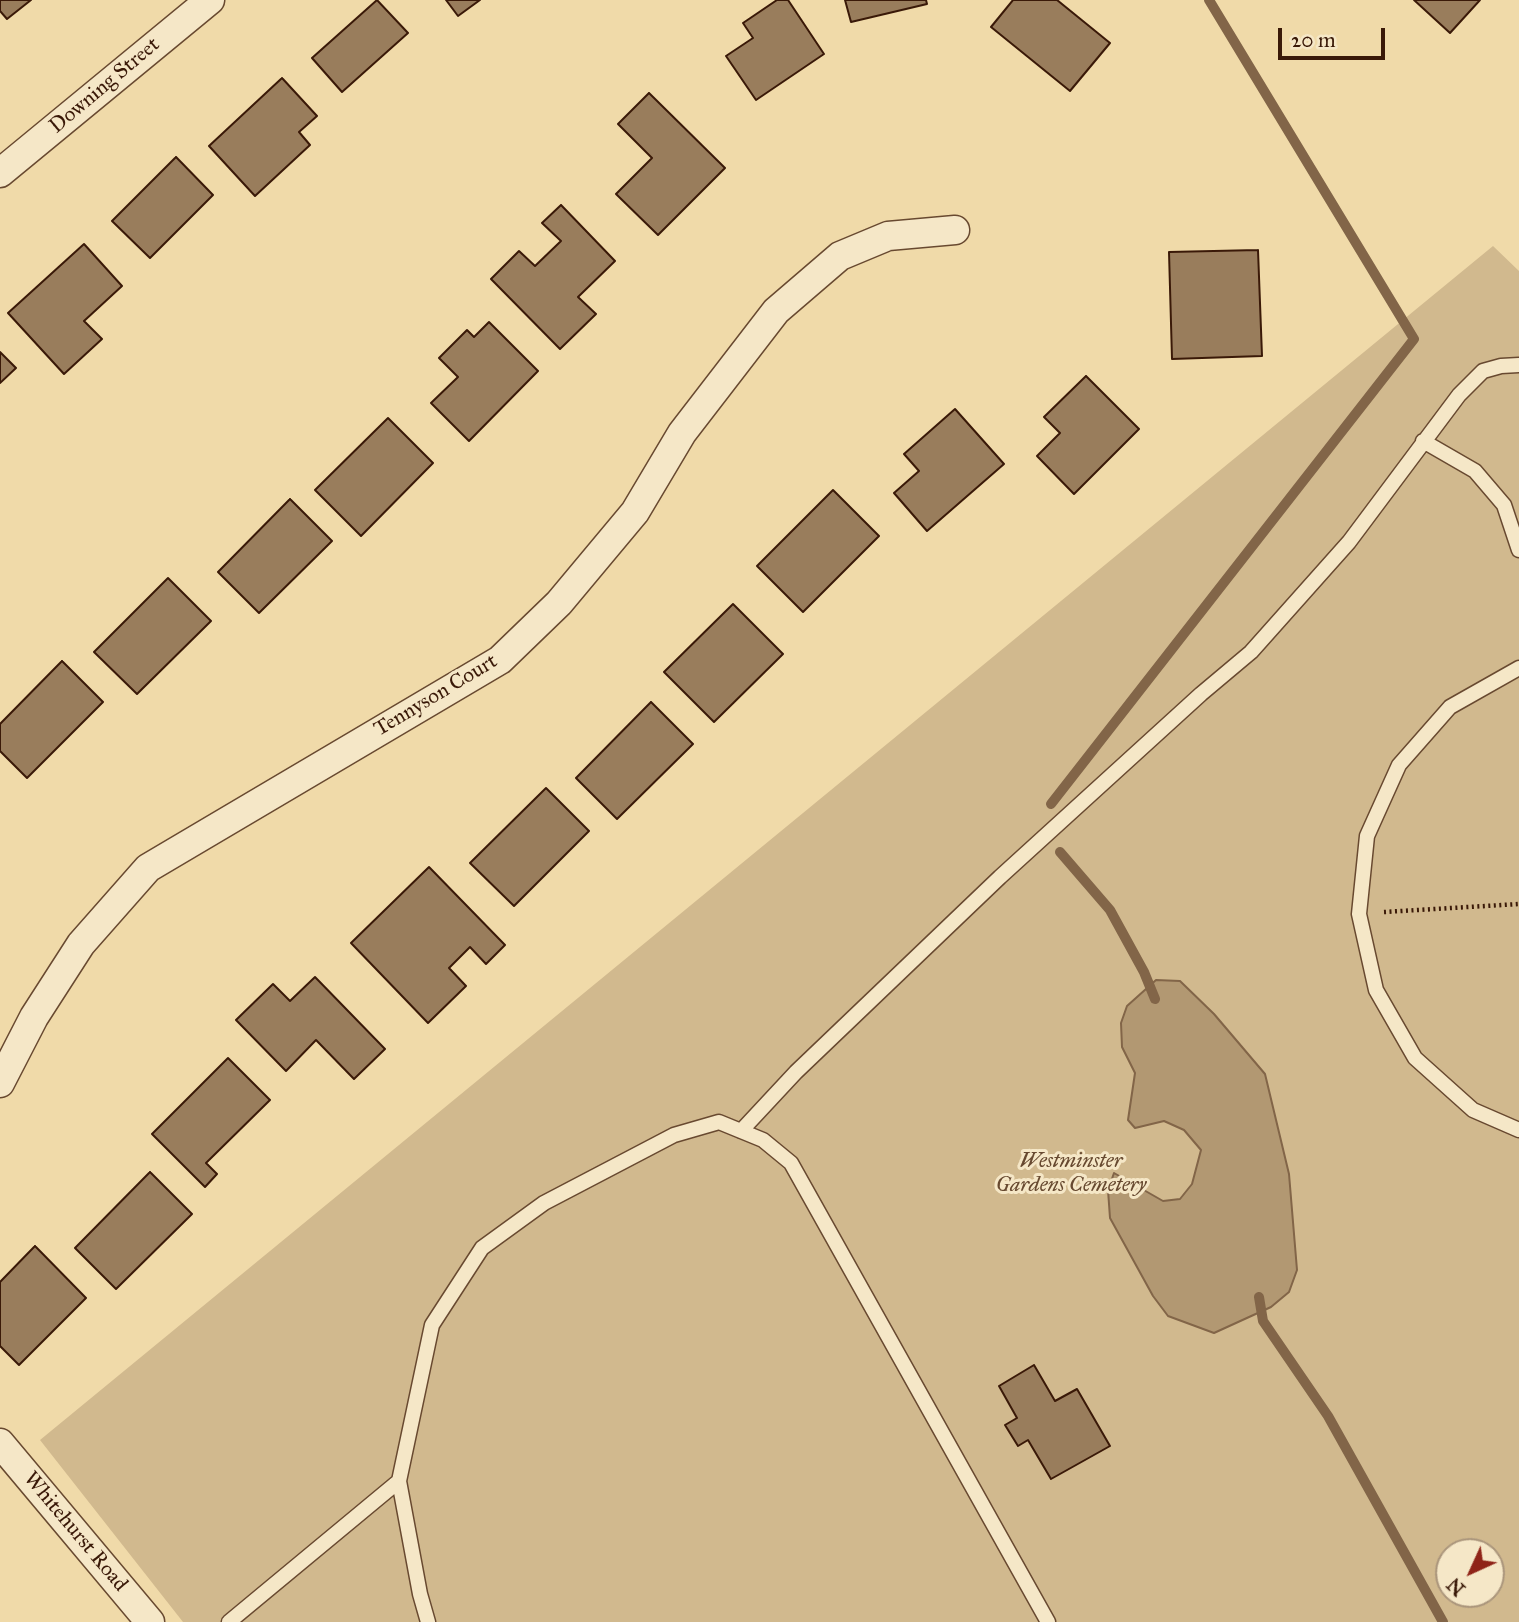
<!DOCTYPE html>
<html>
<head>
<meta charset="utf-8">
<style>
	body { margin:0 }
	#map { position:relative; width:1519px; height:1622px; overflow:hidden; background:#f0daa9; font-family:"IM FELL Great Primer",serif }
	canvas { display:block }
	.north { position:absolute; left:1435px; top:1538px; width:70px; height:70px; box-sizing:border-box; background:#f5e7c7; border:2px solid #aa957b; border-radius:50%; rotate:225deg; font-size:19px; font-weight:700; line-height:28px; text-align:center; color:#3a1908 }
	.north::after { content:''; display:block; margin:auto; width:24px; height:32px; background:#8f2418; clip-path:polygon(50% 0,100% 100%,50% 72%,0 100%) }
	.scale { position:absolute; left:1278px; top:28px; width:107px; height:32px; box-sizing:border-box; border:4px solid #3a1908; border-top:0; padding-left:9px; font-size:21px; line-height:24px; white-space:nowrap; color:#3a1908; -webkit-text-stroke:5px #f5e7c7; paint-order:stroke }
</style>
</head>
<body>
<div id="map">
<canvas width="1519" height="1622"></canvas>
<div class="north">N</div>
<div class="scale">20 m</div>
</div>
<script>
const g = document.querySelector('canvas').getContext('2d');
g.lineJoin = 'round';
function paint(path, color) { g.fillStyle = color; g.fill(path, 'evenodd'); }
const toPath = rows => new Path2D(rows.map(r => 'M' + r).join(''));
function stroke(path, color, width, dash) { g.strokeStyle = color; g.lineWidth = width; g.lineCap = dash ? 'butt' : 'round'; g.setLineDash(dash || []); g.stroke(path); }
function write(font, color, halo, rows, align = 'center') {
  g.font = font + ' "IM FELL Great Primer",serif'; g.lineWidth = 6; g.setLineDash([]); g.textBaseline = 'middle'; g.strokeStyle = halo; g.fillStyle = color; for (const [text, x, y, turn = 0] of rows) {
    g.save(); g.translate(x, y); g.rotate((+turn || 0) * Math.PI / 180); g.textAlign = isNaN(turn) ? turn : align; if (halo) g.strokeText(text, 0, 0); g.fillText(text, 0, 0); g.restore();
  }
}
paint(toPath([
	[1493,246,1519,271,1519,1622,183,1622,40,1440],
	[1449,1552,1491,1552,1491,1594,1449,1594]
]), '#d1b98e');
const water = toPath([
	[1156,980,1180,981,1214,1014,1265,1074,1289,1174,1297,1270,1289,1292,1271,1307,1214,1333,1168,1316,1153,1296,1110,1218,1108,1190,1114,1173,1163,1201,1180,1199,1192,1184,1201,1150,1184,1130,1164,1121,1135,1128,1128,1120,1135,1073,1122,1047,1121,1023,1127,1006,1156,980]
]);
paint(water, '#b29872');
stroke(water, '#826548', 2);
stroke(toPath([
	[1051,804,1414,339,1209,0],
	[1060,852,1110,910,1144,972,1155,999],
	[1259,1297,1263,1321,1328,1416,1443,1622]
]), '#826548', 10);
const building = toPath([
	[0,0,31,0,7,19,0,11,0,0],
	[377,0,408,33,342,92,312,58,377,0],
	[446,0,480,0,458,16,446,0],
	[777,0,788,0,824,54,756,100,726,56,753,38,743,23,777,0],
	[845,0,926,0,927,4,851,22,845,0],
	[1013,0,1057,0,1110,43,1070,91,991,27,1013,0],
	[1414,0,1480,0,1450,33,1414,0],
	[282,78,317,116,299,132,310,145,255,196,209,146,282,78],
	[649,93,725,168,658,235,616,194,652,158,618,124,649,93],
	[176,157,213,195,150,258,112,221,176,157],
	[561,205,615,261,578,297,596,314,560,349,491,279,519,251,535,266,561,241,542,223,561,205],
	[84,244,122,286,84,321,102,339,64,374,8,313,84,244],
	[1258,250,1262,356,1172,359,1169,252,1258,250],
	[489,322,538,371,469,441,431,403,458,377,439,358,467,330,474,337,489,322],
	[0,352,16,368,0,383,0,352],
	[1086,376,1139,429,1074,494,1037,456,1060,433,1044,417,1086,376],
	[955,409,1004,464,927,531,894,493,919,471,904,454,955,409],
	[388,418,433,463,361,536,315,490,388,418],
	[833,490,879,536,803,612,757,566,833,490],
	[290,499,332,541,259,613,218,572,290,499],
	[168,578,211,621,137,694,94,652,168,578],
	[733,604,783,654,714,722,664,672,733,604],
	[62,661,103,702,27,778,0,751,0,724,62,661],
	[651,702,693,744,617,819,576,778,651,702],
	[546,788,589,831,514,906,470,863,546,788],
	[429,867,505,945,486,964,470,947,449,968,466,986,428,1023,351,943,429,867],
	[315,977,385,1049,354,1079,316,1040,286,1071,236,1020,273,984,290,1001,315,977],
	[228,1058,270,1100,206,1163,217,1174,205,1187,152,1134,228,1058],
	[150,1172,192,1214,116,1289,75,1248,150,1172],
	[35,1246,86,1298,19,1365,0,1346,0,1282,35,1246],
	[1034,1365,1055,1401,1077,1389,1110,1446,1051,1479,1028,1440,1018,1446,1005,1425,1017,1418,999,1386,1034,1365]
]);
paint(building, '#997d5c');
stroke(building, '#3a1908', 2);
const lane = toPath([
	[1423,441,1475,471,1504,505,1519,550],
	[1519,668,1450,707,1399,765,1367,836,1359,914,1376,990,1415,1058,1473,1110,1519,1130],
	[741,1131,796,1072,1000,877,1201,694,1251,652,1349,542,1459,395,1483,371,1501,366,1519,365],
	[229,1622,399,1481],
	[428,1622,420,1594,399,1481,432,1325,482,1248,544,1203,674,1135,719,1122,763,1140,791,1163,1048,1622]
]);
const street = toPath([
	[0,173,210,0],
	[0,1083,34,1017,81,944,148,868,500,660,559,603,635,512,682,433,776,311,840,256,888,236,955,230],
	[0,1443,150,1622]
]);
stroke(lane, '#684930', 17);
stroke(street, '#684930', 31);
stroke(toPath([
	[1384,912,1519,904]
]), '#3a1908', 4.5, [2, 3.5]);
stroke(lane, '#f5e7c7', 14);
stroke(street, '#f5e7c7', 28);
write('21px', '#3a1908', '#f5e7c7', [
	["Downing Street",105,86,-40],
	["Tennyson Court",436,696,-31],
	["Whitehurst Road",75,1532,50]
]);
write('italic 21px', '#674930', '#f5e7c7', [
	["Westminster",1071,1162],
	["Gardens Cemetery",1071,1186]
]);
</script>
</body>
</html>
